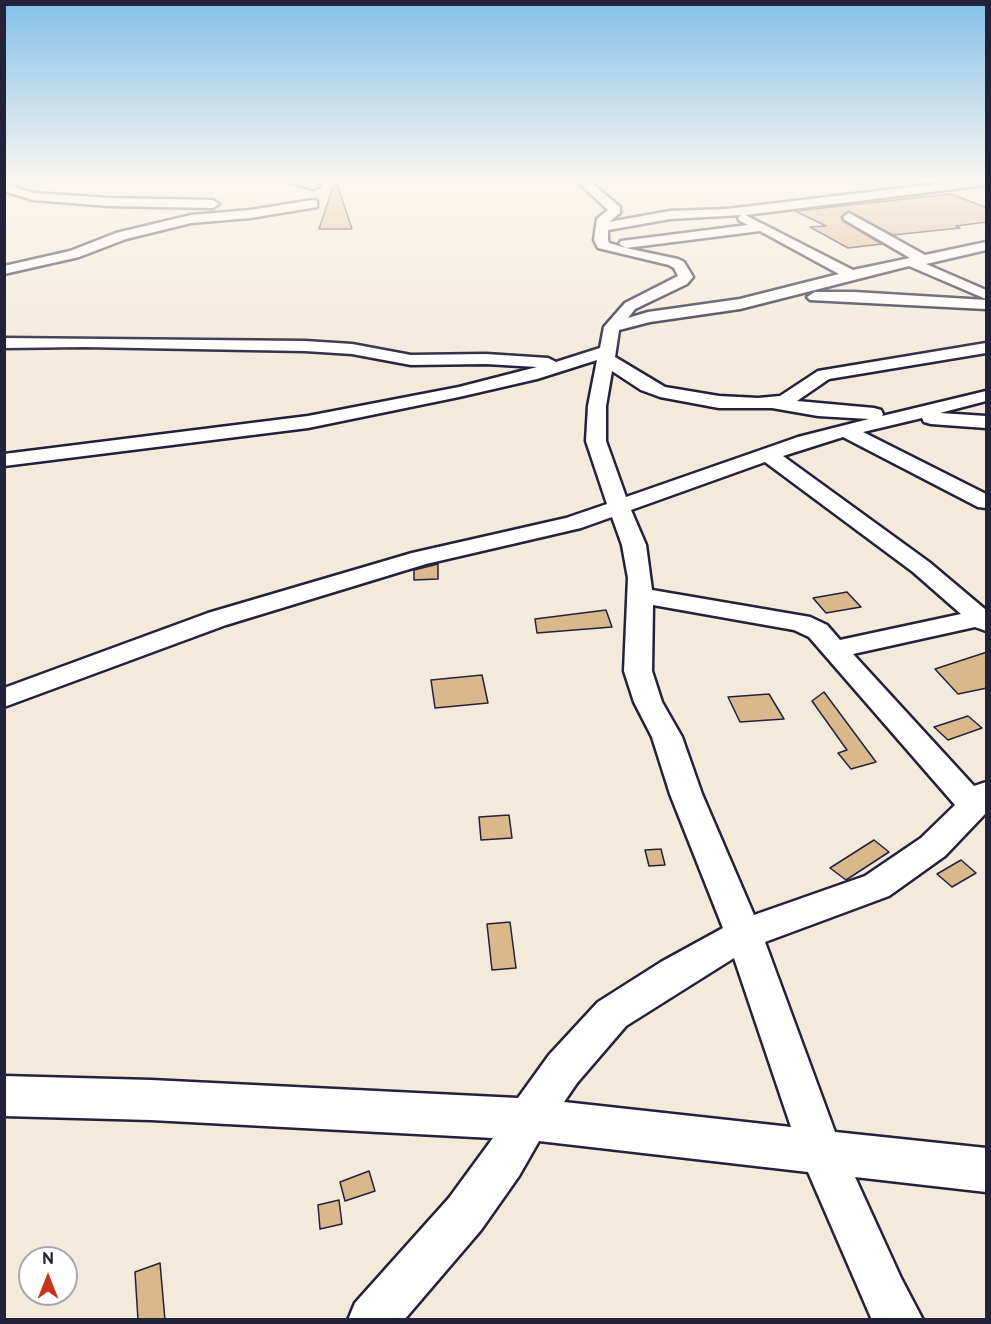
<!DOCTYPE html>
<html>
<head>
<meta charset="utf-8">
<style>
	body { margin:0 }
	#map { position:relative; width:991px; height:1324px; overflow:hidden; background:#f4eadc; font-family:"Balsamiq Sans",sans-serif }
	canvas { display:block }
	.frame { position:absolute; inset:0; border:6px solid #22223b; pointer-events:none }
	.north { position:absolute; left:18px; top:1246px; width:60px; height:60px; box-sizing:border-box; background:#fff; border:2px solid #a7a7b1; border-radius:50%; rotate:0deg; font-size:16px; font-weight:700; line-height:24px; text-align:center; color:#22223b }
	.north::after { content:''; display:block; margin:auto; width:21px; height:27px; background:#c8321e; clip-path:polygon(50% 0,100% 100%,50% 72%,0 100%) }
</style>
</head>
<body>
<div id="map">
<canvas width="991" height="1324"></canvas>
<div class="frame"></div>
<div class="north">N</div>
</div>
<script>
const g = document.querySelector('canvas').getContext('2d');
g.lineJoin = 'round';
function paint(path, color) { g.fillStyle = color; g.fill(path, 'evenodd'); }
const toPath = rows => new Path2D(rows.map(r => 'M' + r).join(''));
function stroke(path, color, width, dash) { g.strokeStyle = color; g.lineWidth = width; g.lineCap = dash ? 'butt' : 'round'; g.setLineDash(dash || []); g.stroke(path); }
const building = toPath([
	[335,181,336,181,352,229,319,229,335,181],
	[951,194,987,208,987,222,956,226,960,228,893,235,848,211,841,217,843,221,882,244,848,248,810,227,826,226,795,211,951,194],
	[438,564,438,579,414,580,414,570,438,564],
	[847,592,861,607,826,613,813,598,847,592],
	[606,610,612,627,537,633,535,619,606,610],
	[987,652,987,688,958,694,935,669,987,652],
	[482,675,488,703,435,708,431,680,482,675],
	[824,692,876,762,851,769,838,753,847,750,812,701,824,692],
	[769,694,784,719,740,722,728,697,769,694],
	[968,716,982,728,948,740,934,727,968,716],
	[509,815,512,838,481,840,479,817,509,815],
	[874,840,889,852,846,880,830,868,874,840],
	[661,849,665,865,649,866,645,850,661,849],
	[961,860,976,873,952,887,937,874,961,860],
	[510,922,516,968,492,970,487,924,510,922],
	[369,1171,375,1191,345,1201,340,1182,369,1171],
	[339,1200,342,1224,320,1229,318,1205,339,1200],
	[160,1263,165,1320,138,1320,135,1272,160,1263]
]);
paint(building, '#d9b88c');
stroke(building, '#22223b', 1.5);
const minor = toPath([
	[286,181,308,181,319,186,313,189,286,181],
	[577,181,589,181,620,207,620,213,609,222,670,211,727,209,962,181,986,181,986,185,745,215,853,270,910,258,845,220,843,217,849,213,925,255,986,242,986,250,926,264,986,290,986,299,909,266,740,309,650,322,619,330,615,357,665,387,719,396,758,398,780,396,818,371,986,343,986,353,829,379,797,401,874,408,881,410,883,414,882,416,986,391,986,401,940,413,986,416,986,428,931,424,924,422,922,418,863,432,986,494,986,508,978,507,843,437,783,456,929,562,986,610,986,631,975,627,853,654,974,786,986,782,985,814,945,856,889,896,765,942,835,1132,986,1148,986,1192,855,1177,901,1278,923,1320,872,1320,808,1172,539,1141,519,1176,481,1230,404,1320,348,1320,355,1303,449,1198,493,1138,151,1120,4,1116,4,1076,151,1080,518,1098,549,1055,598,1002,661,962,723,928,670,794,652,737,634,702,624,671,628,578,622,545,612,517,581,528,426,564,226,625,4,707,4,688,208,613,412,553,566,518,607,504,586,441,588,406,597,360,537,379,459,397,308,428,4,466,4,454,308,416,459,387,537,367,486,364,411,365,352,354,305,351,84,347,4,348,4,338,305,341,352,344,411,355,486,354,548,358,556,362,600,348,604,327,625,303,678,276,674,268,669,265,598,248,594,240,597,219,608,210,577,181],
	[741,215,738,218,740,221,748,225,621,241,619,244,626,248,609,243,608,240,608,230,670,219,741,215],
	[760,231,839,274,740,299,648,312,628,318,635,309,687,284,693,277,684,262,678,259,626,248,760,231],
	[612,371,641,390,660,397,719,408,772,408,818,416,869,419,798,437,626,497,606,441,606,406,612,371],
	[765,462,913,572,961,614,840,640,827,625,810,617,652,590,646,545,631,510,765,462],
	[653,605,794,630,809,637,955,805,921,838,865,876,754,915,702,794,682,737,662,702,652,671,653,605],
	[734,958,791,1127,564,1102,577,1083,626,1026,734,958],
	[4,184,34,193,109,198,213,200,219,204,213,208,109,206,33,200,4,191,4,184],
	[313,200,317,201,317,207,250,218,191,223,126,239,79,257,4,274,4,266,70,251,116,233,191,215,250,210,313,200],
	[815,292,854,292,986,300,986,309,810,300,807,297,815,292]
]);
stroke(minor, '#22223b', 5);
paint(minor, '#fff');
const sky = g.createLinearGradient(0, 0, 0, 367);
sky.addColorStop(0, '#83c0ea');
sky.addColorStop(0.49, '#faf6ef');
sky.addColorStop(1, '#faf6ef00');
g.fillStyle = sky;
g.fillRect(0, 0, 991, 367);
</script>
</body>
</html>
